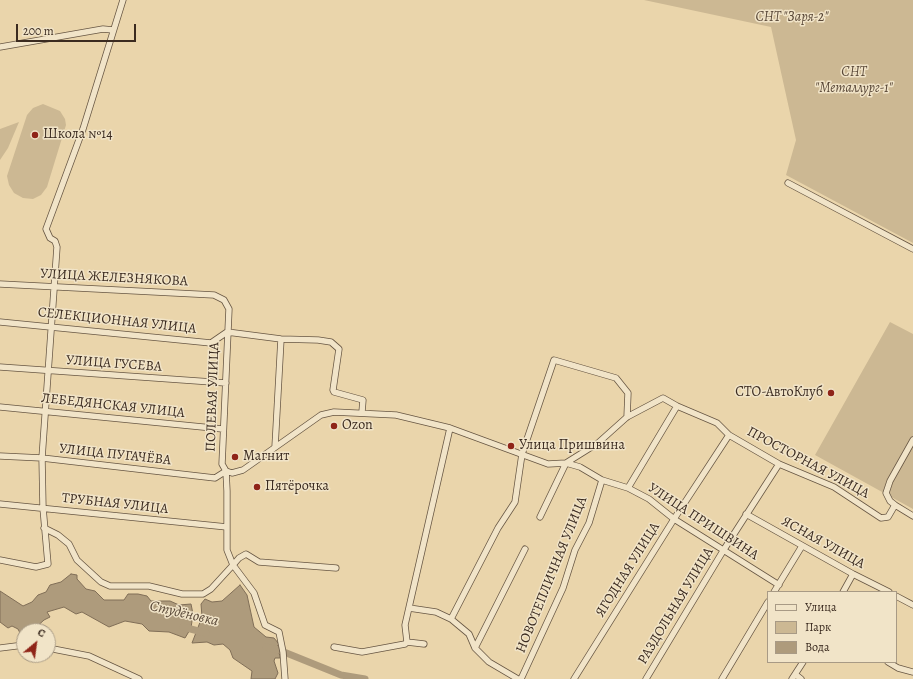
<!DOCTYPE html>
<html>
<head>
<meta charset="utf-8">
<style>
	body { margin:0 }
	#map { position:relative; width:913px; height:679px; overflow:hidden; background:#ead5ab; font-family:Alegreya,serif }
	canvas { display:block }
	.legend { position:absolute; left:767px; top:591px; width:130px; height:72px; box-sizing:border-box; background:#f1e4c8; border:1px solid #a89a85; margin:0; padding:5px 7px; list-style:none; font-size:12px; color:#3b2b20 }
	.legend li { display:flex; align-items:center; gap:8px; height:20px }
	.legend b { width:20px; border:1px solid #a89a85 }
	.north { position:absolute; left:16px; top:623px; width:40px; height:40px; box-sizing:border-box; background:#f1e4c8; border:1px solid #a89a85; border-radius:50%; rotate:29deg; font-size:11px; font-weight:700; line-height:16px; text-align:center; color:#3b2b20 }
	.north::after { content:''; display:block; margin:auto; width:14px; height:18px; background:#8f2418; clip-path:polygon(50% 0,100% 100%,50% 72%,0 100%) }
	.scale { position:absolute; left:16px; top:24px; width:120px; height:18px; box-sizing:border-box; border:2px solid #3b2b20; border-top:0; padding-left:5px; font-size:12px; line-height:14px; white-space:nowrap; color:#3b2b20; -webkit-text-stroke:3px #f1e4c8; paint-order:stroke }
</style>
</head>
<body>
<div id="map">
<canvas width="913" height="679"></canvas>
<ul class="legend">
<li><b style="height:5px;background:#f1e4c8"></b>Улица</li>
<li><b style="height:11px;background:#ccb893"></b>Парк</li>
<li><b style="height:11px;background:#ae9b7c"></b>Вода</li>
</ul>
<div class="north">С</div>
<div class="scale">200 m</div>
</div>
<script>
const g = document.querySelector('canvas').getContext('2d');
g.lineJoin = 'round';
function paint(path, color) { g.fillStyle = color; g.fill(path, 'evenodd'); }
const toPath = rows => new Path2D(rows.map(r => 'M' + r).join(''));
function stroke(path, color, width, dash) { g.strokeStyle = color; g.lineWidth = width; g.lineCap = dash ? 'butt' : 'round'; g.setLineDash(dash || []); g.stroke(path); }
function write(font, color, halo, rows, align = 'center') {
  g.font = font + ' Alegreya,serif'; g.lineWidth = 3; g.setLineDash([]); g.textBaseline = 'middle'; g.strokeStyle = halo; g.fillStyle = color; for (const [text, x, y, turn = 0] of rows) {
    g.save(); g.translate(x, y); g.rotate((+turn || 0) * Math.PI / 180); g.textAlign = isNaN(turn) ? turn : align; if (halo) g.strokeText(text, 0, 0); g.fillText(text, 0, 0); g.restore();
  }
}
paint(toPath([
	[644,0,913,0,913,243,786,175,796,140,771,27],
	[43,104,60,111,65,119,66,125,47,187,41,195,33,199,23,198,14,193,9,185,7,176,27,115,33,108],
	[19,122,8,148,0,160,0,129],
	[890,322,913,334,913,509,815,455]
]), '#ccb893');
const water = toPath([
	[71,574,77,575,77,579,86,589,95,591,104,600,124,600,128,594,138,594,147,596,151,601,170,601,179,605,191,604,193,614,191,628,185,638,169,632,149,631,142,624,125,621,109,627,82,612,76,614,64,607,47,612,50,617,44,620,34,629,30,629,30,631,24,631,24,635,21,635,18,629,12,626,8,628,0,622,0,591,23,606,32,602,38,595,46,592,50,585,61,582,71,574],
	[240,585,247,595,254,627,266,637,274,638,279,644,275,649,280,655,280,658,275,658,274,661,278,673,275,679,251,679,252,671,233,658,230,650,223,644,214,645,207,642,192,643,202,617,201,604,205,599,212,602,222,601,240,585]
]);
paint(water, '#ae9b7c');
stroke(water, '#806e57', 1);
stroke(toPath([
	[183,627,206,633],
	[266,647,279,650,341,675,365,679]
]), '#ae9b7c', 7);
const minor = toPath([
	[0,47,103,29,113,30],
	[788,183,913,249],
	[0,284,214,295,224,300,229,309,222,464,226,471,227,491,227,550,233,565,239,558,246,554,259,562,336,568],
	[0,322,211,343,227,332,281,339,318,340,331,342,339,349,333,390,334,392,363,400,362,412],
	[0,367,226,383],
	[0,407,223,429],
	[913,440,890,481,886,493,890,501,895,505,913,516],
	[275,447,281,339],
	[0,456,42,458,215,478,226,471],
	[226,471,232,473,243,470,321,415,334,412,396,415,450,428,548,464,566,463,580,467,602,480,628,488,649,499,674,519,779,585],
	[628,488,677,406],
	[0,504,227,527],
	[746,514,853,574,889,592],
	[540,517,566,463,598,443,627,417,663,398,677,406,717,423,729,435,779,464,834,487,881,518,888,517,895,505],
	[44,528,58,535,69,544,77,560,101,582,110,586,149,586,182,594,203,594,211,589,233,565,254,593,265,625,279,632,283,652,285,679],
	[0,560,36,567,48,564,43,508,42,458,57,247,55,241,50,238,46,229,83,129,123,0],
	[774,592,802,546],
	[843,592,853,574],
	[896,596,913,605],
	[409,608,436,612,451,619,469,634,475,648,489,662,518,679],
	[451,619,498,528,515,502,522,454,554,360,616,378,628,393,627,417],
	[407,642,424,644],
	[334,647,362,652,405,644,407,642,405,625,450,428],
	[0,648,24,645],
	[48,648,89,656,139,679],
	[475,648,525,549],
	[888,662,898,668,913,672],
	[796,675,801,679],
	[521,679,563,588,575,550,589,523,602,480],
	[574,679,674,519,729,435],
	[646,679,723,551,779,464],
	[722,679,768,602],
	[792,679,803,662]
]);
stroke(minor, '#675643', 7);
stroke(minor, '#f1e4c8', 5.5);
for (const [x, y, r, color] of [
	[35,135,4,"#8f2418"],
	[831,393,4,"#8f2418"],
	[334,426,4,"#8f2418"],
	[511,446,4,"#8f2418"],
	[235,457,4,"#8f2418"],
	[257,487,4,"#8f2418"]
]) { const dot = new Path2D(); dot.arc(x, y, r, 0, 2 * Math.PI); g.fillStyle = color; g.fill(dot); stroke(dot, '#f1e4c8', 1.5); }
write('italic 14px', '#584737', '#f1e4c8', [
	["СНТ \"Заря-2\"",792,18],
	["СНТ",854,73],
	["\"Металлург-1\"",854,89]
]);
write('14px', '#3b2b20', '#f1e4c8', [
	["Школа №14",43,135],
	["СТО-АвтоКлуб",823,393,"right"],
	["Ozon",342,426],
	["Улица Пришвина",519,446],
	["Магнит",243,457],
	["Пятёрочка",265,487]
], 'left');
write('14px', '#3b2b20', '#f1e4c8', [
	["УЛИЦА ЖЕЛЕЗНЯКОВА",114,278,3],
	["СЕЛЕКЦИОННАЯ УЛИЦА",117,321,6],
	["УЛИЦА ГУСЕВА",114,364,4],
	["ПОЛЕВАЯ УЛИЦА",213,397,-88],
	["ЛЕБЕДЯНСКАЯ УЛИЦА",113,406,6],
	["УЛИЦА ПУГАЧЁВА",115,455,6],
	["ПРОСТОРНАЯ УЛИЦА",808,463,28],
	["ТРУБНАЯ УЛИЦА",115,504,6],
	["УЛИЦА ПРИШВИНА",703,522,33],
	["ЯСНАЯ УЛИЦА",823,543,29],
	["ЯГОДНАЯ УЛИЦА",628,570,-58],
	["НОВОТЕПЛИЧНАЯ УЛИЦА",552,575,-68],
	["РАЗДОЛЬНАЯ УЛИЦА",676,606,-59]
]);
write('italic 15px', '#584737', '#f1e4c8', [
	["Студёновка",184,614,13]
]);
</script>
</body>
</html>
